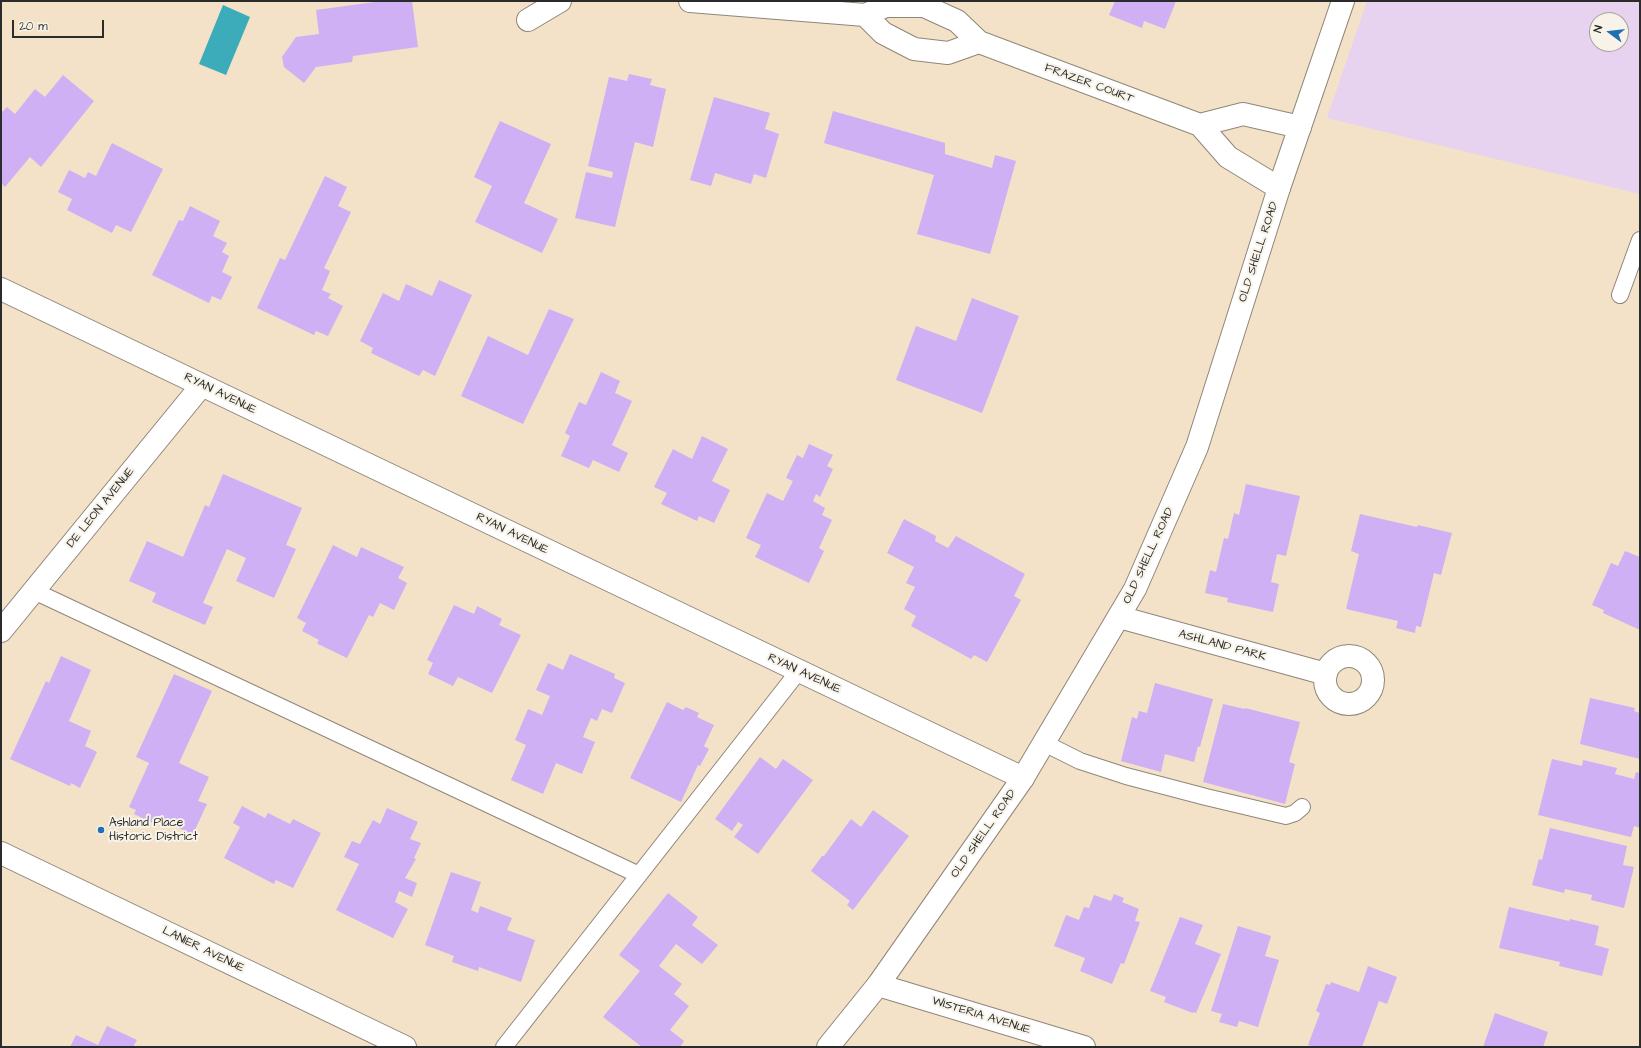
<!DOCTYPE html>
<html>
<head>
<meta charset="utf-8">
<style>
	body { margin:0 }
	#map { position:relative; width:1641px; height:1048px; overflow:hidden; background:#f3e2c8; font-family:"Architects Daughter",sans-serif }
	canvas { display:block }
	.frame { position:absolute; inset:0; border:2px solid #2b2b2b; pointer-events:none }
	.north { position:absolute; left:1589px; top:12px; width:40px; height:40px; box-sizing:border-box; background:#f7f3e8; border:1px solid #a5a39c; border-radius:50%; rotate:285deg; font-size:11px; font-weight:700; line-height:16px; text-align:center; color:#2b2b2b }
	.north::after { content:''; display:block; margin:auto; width:14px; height:18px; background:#1f6fb2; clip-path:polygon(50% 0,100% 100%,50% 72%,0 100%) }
	.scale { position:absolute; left:12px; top:20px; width:92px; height:18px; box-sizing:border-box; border:2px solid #2b2b2b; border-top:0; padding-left:5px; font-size:12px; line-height:14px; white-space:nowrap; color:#2b2b2b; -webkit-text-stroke:3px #f7f3e8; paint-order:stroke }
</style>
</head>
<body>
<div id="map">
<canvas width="1641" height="1048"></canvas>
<div class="frame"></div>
<div class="north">N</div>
<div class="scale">20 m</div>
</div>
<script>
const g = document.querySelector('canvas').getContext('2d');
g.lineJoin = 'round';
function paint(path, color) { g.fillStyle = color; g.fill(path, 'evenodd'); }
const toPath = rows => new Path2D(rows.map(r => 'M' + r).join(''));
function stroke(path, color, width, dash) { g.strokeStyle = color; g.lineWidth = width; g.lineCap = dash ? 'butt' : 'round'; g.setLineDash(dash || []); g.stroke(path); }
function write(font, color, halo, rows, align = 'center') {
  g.font = font + ' "Architects Daughter",sans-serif'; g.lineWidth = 4; g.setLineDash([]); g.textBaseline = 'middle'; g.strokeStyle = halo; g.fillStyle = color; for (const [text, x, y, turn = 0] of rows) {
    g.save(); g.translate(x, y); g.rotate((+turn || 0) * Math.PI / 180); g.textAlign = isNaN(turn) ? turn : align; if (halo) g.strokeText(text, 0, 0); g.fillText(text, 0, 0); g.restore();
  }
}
paint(toPath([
	[1367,1,1640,1,1640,194,1327,118],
	[1597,20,1621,20,1621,44,1597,44]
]), '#e7d2ef');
paint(toPath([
	[223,5,250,17,226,75,199,64]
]), '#3cabba');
paint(toPath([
	[382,1,412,1,418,47,353,56,352,62,316,67,304,83,284,67,282,57,296,37,319,34,316,10],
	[1115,1,1176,1,1165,29,1144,21,1142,28,1109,15],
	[629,74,652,79,650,85,666,89,653,147,635,142,615,227,575,218,586,172,612,178,613,172,588,166,609,77,627,81],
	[63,75,94,101,41,167,30,157,5,187,1,183,1,113,7,107,15,114,35,89,45,97],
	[714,97,770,113,765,129,779,134,766,178,754,174,751,184,715,173,711,186,690,180],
	[833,111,945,143,945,154,992,168,995,155,1016,161,990,254,917,234,934,175,824,143],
	[500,121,551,144,524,203,558,219,542,253,475,222,492,186,474,177],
	[112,143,163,169,131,232,116,225,112,233,67,210,72,199,58,192,69,170,85,178,88,172,96,176],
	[325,176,347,187,338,206,351,212,324,268,330,271,322,290,331,294,328,298,343,306,328,336,316,331,314,335,257,308,280,258,285,260],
	[190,206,220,221,213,236,227,243,222,252,229,256,222,272,232,277,221,300,212,296,209,303,152,275,179,220,183,221],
	[439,280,472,295,435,376,423,370,419,376,371,353,373,348,360,341,383,293,399,301,406,284,432,296],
	[972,298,1019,316,982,413,896,380,916,326,956,341],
	[549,309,574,319,523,424,461,396,488,336,528,355],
	[601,372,620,381,615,393,632,401,612,445,628,453,619,472,593,460,589,468,561,456,570,436,565,433,579,402,586,405],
	[702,436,728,449,712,481,730,490,714,523,699,516,697,521,661,504,667,493,654,487,673,449,692,459],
	[809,444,833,455,827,466,833,469,820,497,816,494,813,501,825,508,822,515,832,520,819,548,824,551,809,583,755,557,761,545,746,538,767,493,783,501,793,481,786,478,797,455,803,458],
	[223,474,302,508,286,545,296,549,274,598,236,581,246,558,227,549,203,603,213,607,205,625,152,602,156,593,129,581,147,541,183,557,205,505,209,507],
	[1246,484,1300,496,1286,556,1277,554,1271,582,1279,584,1273,612,1227,602,1228,598,1205,593,1210,570,1216,572,1224,538,1228,539,1234,513,1239,515],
	[1360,514,1417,527,1418,525,1452,533,1441,575,1434,573,1421,627,1416,626,1415,633,1396,628,1398,621,1346,609,1359,554,1351,551],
	[904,519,936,536,935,541,948,548,956,536,1025,574,1014,596,1021,600,987,662,974,655,971,659,911,626,916,616,904,609,915,587,906,583,914,567,887,553],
	[333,545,357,557,361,547,404,567,398,578,407,583,394,610,380,603,373,617,369,615,347,658,318,644,317,643,319,640,302,631,306,623,297,618],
	[1625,551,1640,557,1640,630,1603,613,1604,610,1592,605,1611,563,1618,566],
	[454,605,474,614,477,606,502,619,499,625,521,635,492,693,458,677,453,686,428,674,433,663,427,660],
	[570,654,615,674,614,678,625,683,612,713,602,709,597,721,591,718,583,737,595,742,582,774,556,763,543,794,511,780,526,745,515,740,528,709,542,715,550,696,536,690,548,663,563,670],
	[61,656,91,670,69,721,91,731,85,746,97,752,80,788,71,783,70,786,10,759,46,681,49,683],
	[174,674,212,691,179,763,209,777,198,801,207,804,193,834,159,820,157,825,134,814,136,810,129,807,149,763,136,757],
	[1155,683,1213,699,1200,747,1198,746,1194,762,1165,754,1161,772,1121,761,1132,717,1137,719,1139,711,1147,713],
	[1590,698,1635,708,1634,711,1640,713,1640,759,1580,744],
	[667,702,683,710,686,707,699,713,697,717,714,725,704,746,709,749,700,766,698,765,681,802,630,778],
	[1223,704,1245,709,1245,708,1300,722,1289,762,1295,764,1285,804,1203,782],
	[760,757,776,769,783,759,813,780,758,854,734,837,743,825,738,822,732,831,715,819],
	[1552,759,1582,766,1583,760,1617,768,1615,774,1634,779,1636,772,1640,773,1640,828,1634,826,1631,837,1538,815],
	[242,806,265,818,268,813,290,824,293,819,321,833,293,888,276,880,274,884,224,858,240,827,233,823],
	[387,808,418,822,410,839,421,843,414,858,416,859,405,878,417,883,412,897,399,891,395,902,408,909,393,938,336,910,359,864,344,857,352,841,360,844,373,820,380,824],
	[873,810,909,836,853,910,847,905,850,901,811,871,822,856,824,856,851,819,861,827],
	[1550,828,1627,846,1623,865,1634,867,1624,908,1591,900,1592,895,1565,889,1564,893,1532,885,1539,859,1542,860],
	[451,872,481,882,471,910,478,913,480,906,512,918,507,930,535,940,521,982,479,967,478,971,452,962,454,956,425,945],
	[668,893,698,917,692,925,718,945,702,964,676,944,659,966,682,984,674,994,689,1006,670,1030,684,1041,680,1047,642,1047,603,1017,640,971,619,955],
	[1114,894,1124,898,1122,902,1139,909,1135,921,1140,922,1124,964,1121,963,1112,984,1080,971,1085,958,1054,946,1066,915,1079,920,1084,907,1089,908,1094,895,1111,901],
	[1509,907,1569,921,1570,919,1599,926,1595,945,1609,949,1602,976,1559,966,1560,962,1499,948],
	[1180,917,1203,925,1195,944,1221,954,1196,1013,1193,1012,1193,1013,1164,1002,1166,997,1150,991],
	[1238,926,1271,936,1265,956,1279,960,1258,1027,1239,1021,1237,1027,1219,1022,1222,1014,1211,1011],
	[1368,966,1397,977,1387,1004,1379,1001,1362,1047,1313,1047,1308,1045,1320,1013,1316,1011,1326,984,1330,985,1331,982,1359,992],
	[1495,1013,1548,1032,1543,1047,1483,1047],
	[107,1026,137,1040,133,1047,70,1047,76,1035,98,1045]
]), '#cfb0f4');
const lane = toPath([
	[1620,295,1640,240],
	[34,591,639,875],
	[1044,743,1080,761,1126,776,1206,797,1286,816,1295,813,1302,807],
	[504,1047,798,672]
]);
const street = toPath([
	[690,1,865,15,886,6,924,6,957,21,979,42,1200,125,1228,157,1279,188],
	[865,15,883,33,914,49,948,53,979,42],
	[528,20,560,1],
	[1200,125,1243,114,1300,127],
	[1,289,1023,778],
	[1119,617,1326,674],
	[1,631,202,385],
	'1325 680a24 24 0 1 1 48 0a24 24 0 1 1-48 0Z',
	[1,853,405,1047],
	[878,985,1084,1047]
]);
const secondary = toPath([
	[828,1047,878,985,1023,778,1135,589,1197,447,1279,188,1343,1]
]);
stroke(lane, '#8f867a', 18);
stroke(street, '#8f867a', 24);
stroke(secondary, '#8f867a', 24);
stroke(lane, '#fff', 16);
stroke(street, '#fff', 22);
stroke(secondary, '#fff', 22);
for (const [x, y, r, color] of [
	[101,830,4,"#1f6fb2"]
]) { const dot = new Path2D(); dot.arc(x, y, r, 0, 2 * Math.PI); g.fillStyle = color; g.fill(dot); stroke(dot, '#f7f3e8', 1.5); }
write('12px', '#2b2b2b', '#f7f3e8', [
	["FRAZER COURT",1089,84,20],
	["OLD SHELL ROAD",1259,252,-72],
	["RYAN AVENUE",220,394,26],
	["DE LEON AVENUE",101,508,-51],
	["RYAN AVENUE",512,534,26],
	["OLD SHELL ROAD",1149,556,-65],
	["ASHLAND PARK",1222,646,15],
	["RYAN AVENUE",804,674,25],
	["OLD SHELL ROAD",984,834,-55],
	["LANIER AVENUE",203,950,26],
	["WISTERIA AVENUE",981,1016,17]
]);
write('12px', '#2b2b2b', '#f7f3e8', [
	["Ashland Place",109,823],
	["Historic District",109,837]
], 'left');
</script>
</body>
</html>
